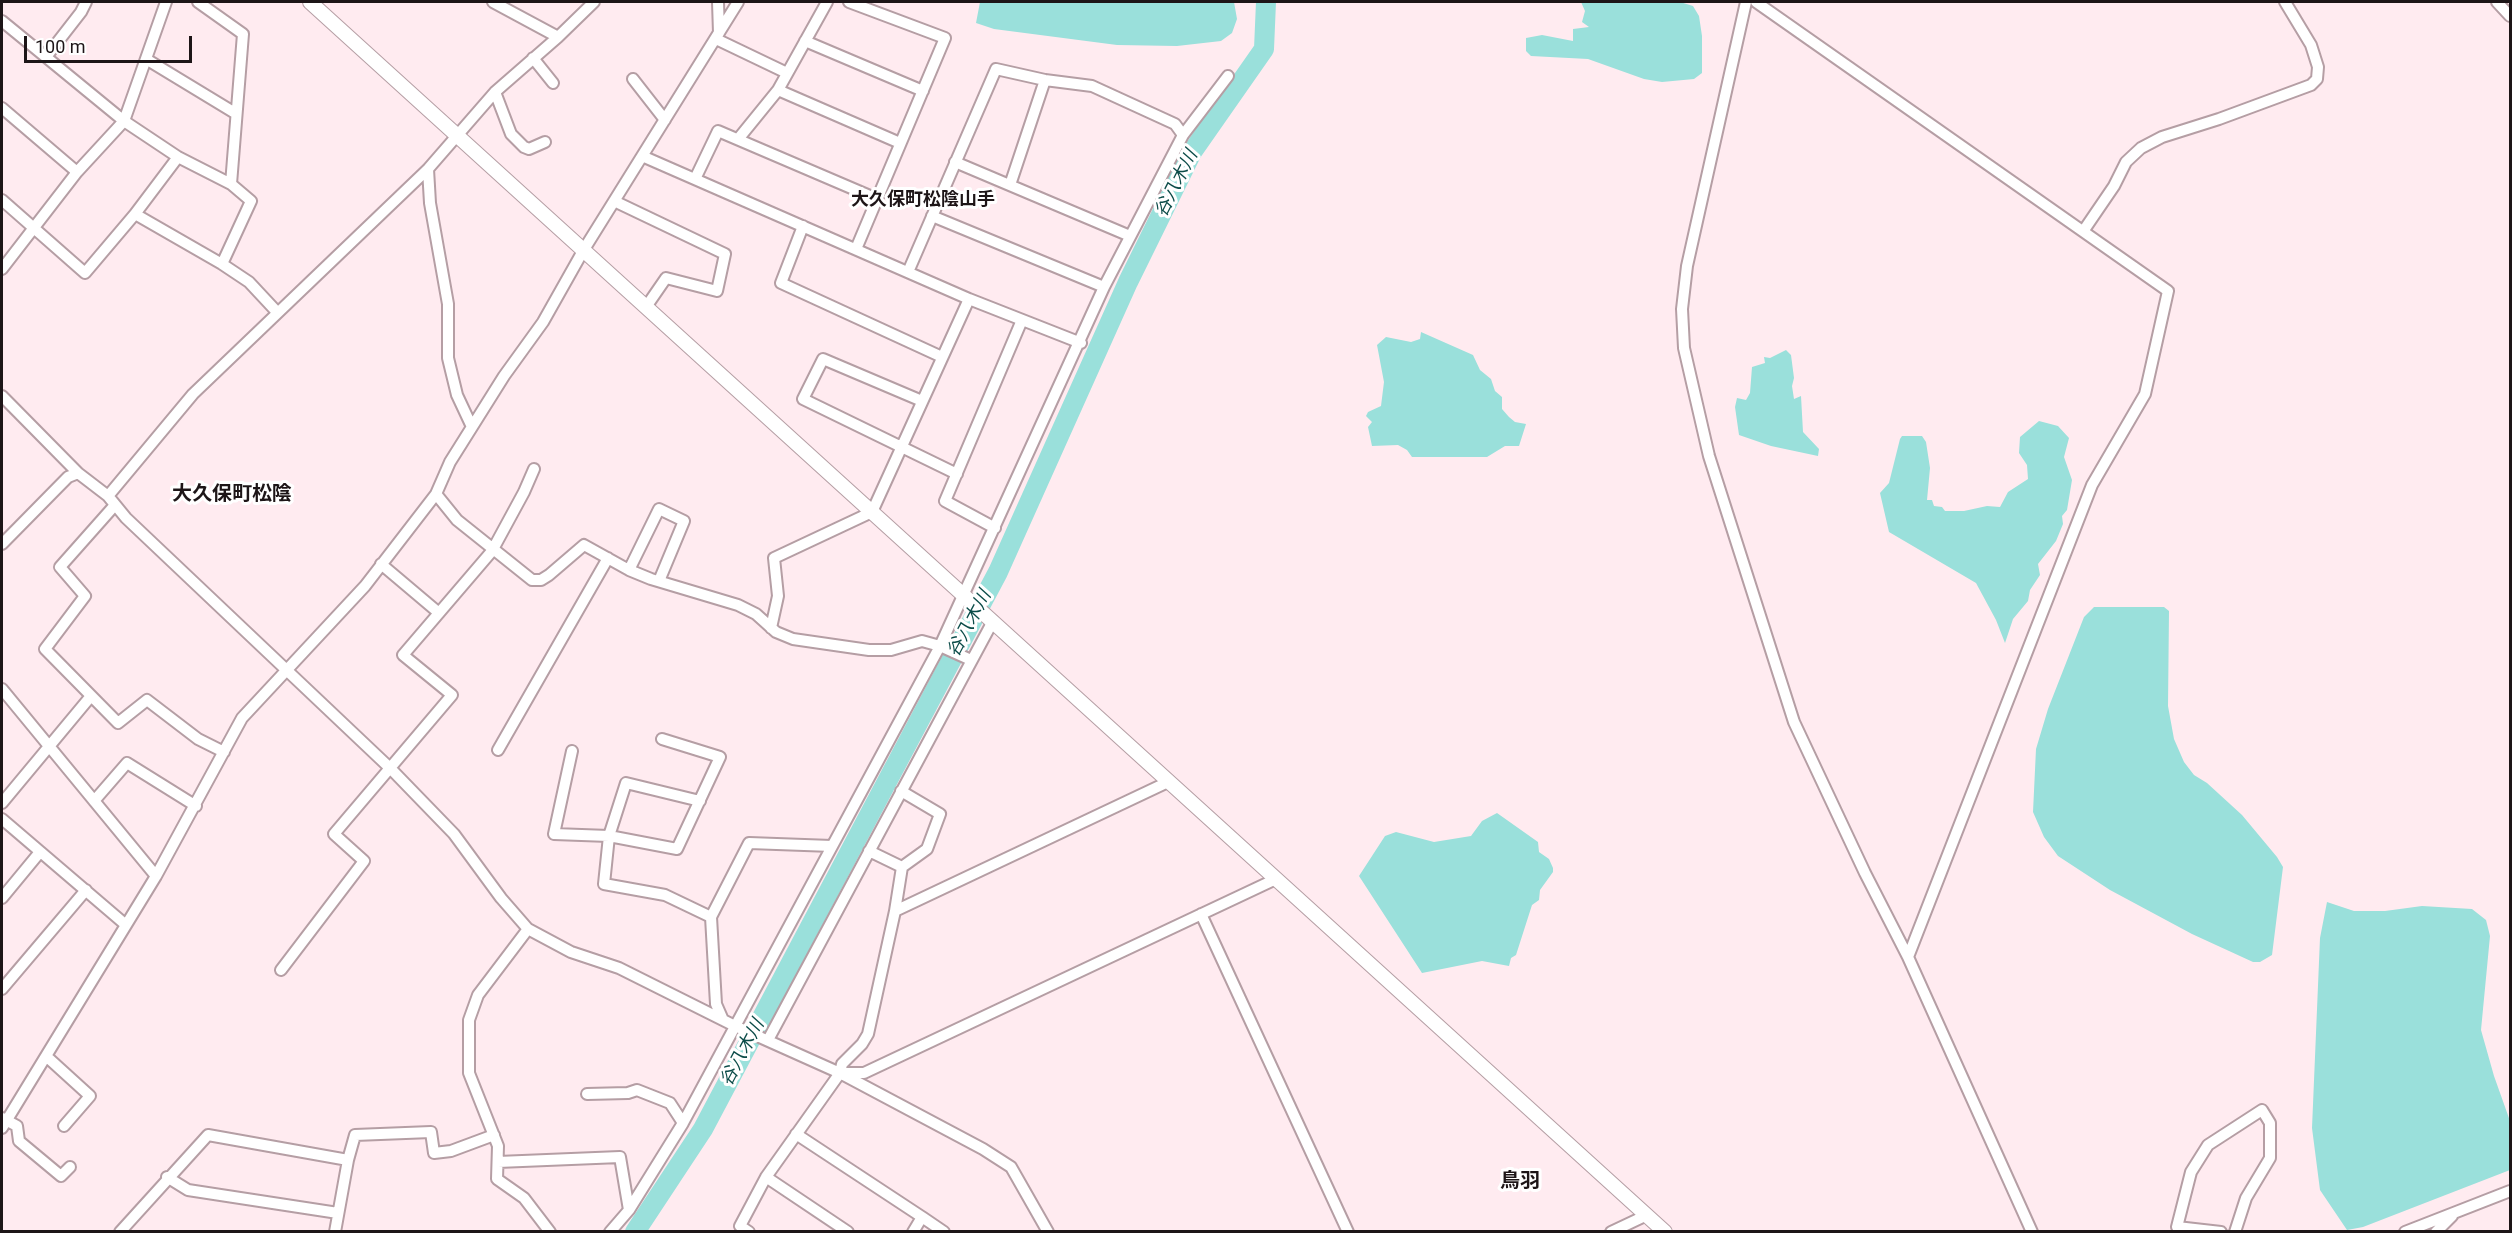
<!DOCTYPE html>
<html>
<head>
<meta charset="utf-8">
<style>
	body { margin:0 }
	#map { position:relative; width:2512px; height:1233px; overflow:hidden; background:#ffebf0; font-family:Roboto,sans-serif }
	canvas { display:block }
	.frame { position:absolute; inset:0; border:3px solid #1d1517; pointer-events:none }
	.scale { position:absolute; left:24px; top:36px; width:168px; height:27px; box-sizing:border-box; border:3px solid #1d1517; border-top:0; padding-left:8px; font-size:18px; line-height:21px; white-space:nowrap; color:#1d1517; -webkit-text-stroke:4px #fff; paint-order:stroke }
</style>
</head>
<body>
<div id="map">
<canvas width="2512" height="1233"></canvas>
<div class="frame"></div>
<div class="scale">100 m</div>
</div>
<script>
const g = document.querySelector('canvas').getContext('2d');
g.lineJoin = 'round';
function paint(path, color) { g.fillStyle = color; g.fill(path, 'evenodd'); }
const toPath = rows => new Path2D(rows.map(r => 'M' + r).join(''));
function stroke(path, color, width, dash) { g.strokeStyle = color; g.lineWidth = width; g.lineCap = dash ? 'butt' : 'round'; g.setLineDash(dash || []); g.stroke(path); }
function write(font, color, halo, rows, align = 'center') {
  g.font = font + ' Roboto,"Noto Sans JP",sans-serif'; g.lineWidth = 6; g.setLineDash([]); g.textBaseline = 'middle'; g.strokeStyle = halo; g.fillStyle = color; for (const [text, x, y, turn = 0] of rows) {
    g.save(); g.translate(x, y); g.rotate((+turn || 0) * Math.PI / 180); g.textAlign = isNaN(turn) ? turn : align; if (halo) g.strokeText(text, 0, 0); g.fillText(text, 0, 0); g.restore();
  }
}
paint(toPath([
	[980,2,1234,2,1237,19,1232,33,1221,41,1177,46,1117,45,994,29,976,23],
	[1581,2,1680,2,1693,6,1699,16,1702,36,1702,73,1694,79,1662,82,1644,79,1588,59,1531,56,1526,51,1526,38,1542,35,1573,41,1573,29,1589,27,1582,22,1585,11],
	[1421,332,1473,355,1480,370,1491,379,1495,391,1502,397,1502,409,1509,417,1515,422,1526,424,1519,446,1505,446,1487,457,1412,457,1407,450,1398,445,1372,446,1368,427,1372,422,1366,416,1368,412,1381,406,1384,382,1377,345,1386,337,1411,342,1420,339],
	[1786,350,1791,355,1794,378,1792,386,1794,399,1801,396,1803,432,1819,449,1818,456,1771,446,1739,435,1735,407,1737,398,1746,400,1750,393,1752,367,1765,363,1764,357,1770,358],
	[2039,421,2058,426,2069,438,2064,457,2072,480,2067,510,2062,516,2063,524,2056,541,2038,564,2040,575,2030,590,2028,601,2013,619,2005,643,1996,620,1976,583,1889,532,1880,493,1889,483,1900,439,1902,436,1922,436,1926,442,1930,468,1927,500,1932,500,1934,506,1942,507,1945,511,1964,511,1987,506,2000,507,2008,492,2028,479,2027,465,2019,453,2020,437],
	[2094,607,2164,607,2169,611,2168,706,2174,739,2184,762,2194,775,2207,783,2242,815,2277,857,2283,867,2272,955,2260,962,2253,962,2192,934,2110,890,2058,856,2044,837,2033,812,2036,749,2048,709,2084,617],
	[1497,813,1538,842,1539,852,1549,859,1553,868,1553,872,1540,890,1539,900,1532,905,1516,955,1511,958,1509,966,1482,961,1422,973,1359,876,1385,836,1396,832,1434,842,1471,836,1482,821],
	[2327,902,2354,911,2385,911,2422,906,2472,909,2486,920,2490,936,2481,1030,2494,1076,2510,1121,2510,1170,2363,1227,2347,1230,2320,1190,2312,1128,2320,938]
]), '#9ae0db');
stroke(toPath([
	[635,1232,703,1129,998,572,1128,282,1192,152,1264,49,1266,2]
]), '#9ae0db', 20);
const street = toPath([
	[493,2,558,37],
	[718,2,719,33],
	[849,2,945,38,856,249],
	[1746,2,1687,266,1682,309,1684,348,1709,456,1794,722,1865,873,1908,957,2032,1232],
	[1756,2,2168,291,2145,394,2092,485,1908,957],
	[2497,2,2510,16],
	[2,21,124,121,178,157,231,184],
	[716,39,787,73],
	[805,41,923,91],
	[46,57,81,12,86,2],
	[533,58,553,83],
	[146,59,235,113],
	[633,79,665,120],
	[778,90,900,143],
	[495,92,511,134,524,147,529,149,545,142],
	[2,108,77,172],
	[739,138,778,90,827,2],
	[642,156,969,299,1081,343],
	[955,162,1130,236],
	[428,169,430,203,448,304,448,358,457,395,472,427],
	[695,179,718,131,877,199],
	[1010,185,1045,80],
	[2,200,85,273,135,214,222,264,251,201,231,184,243,34,198,2],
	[614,201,725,254,717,291,666,278,646,307],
	[135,214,178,157],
	[932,216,1104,287],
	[803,226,781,283,942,357],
	[2084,230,2114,186,2126,162,2141,148,2162,137,2219,119,2311,85,2317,79,2318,67,2311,45,2285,2],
	[222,264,249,282,277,312],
	[2,269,77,172,124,121,166,2],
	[908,272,996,69,1045,80,1092,86,1175,124,1183,135],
	[2,396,78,473,108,496,126,518,391,769,454,834,501,898,528,929,571,952,619,968,735,1026,840,1073,983,1149,1011,1167,1048,1232],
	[922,401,823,359,803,399,957,474],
	[436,494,457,520,532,580,541,580,549,575,584,545,629,570,651,579,738,605,756,614,776,632,793,639,869,650,891,650,922,641,940,646,971,660],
	[108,496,193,394,428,169,495,92,558,37,594,2],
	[115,505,60,567,85,596,45,649,118,723,147,700,198,739,224,752],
	[995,528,945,501,1022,320],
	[2,544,68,477,78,473],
	[381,564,439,613],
	[629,570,659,509,684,521,659,581],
	[771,628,778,596,774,558,872,512,969,299],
	[2,689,156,876],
	[498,750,608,558],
	[572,751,554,834,609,836,677,849,720,757,662,739],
	[94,801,127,763,196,806],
	[700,801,626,783,609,836,604,884,665,895,711,917],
	[2,803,91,696],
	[2,819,126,925],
	[869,851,902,867],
	[2,898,40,852],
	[895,911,902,867,927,849,940,814,901,791],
	[1201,914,1348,1232],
	[528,929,478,995,469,1020,469,1073,498,1146,497,1179,524,1198,550,1232],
	[281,970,364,861,334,834,452,695,403,655,492,551,524,492,534,469],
	[2,989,86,890],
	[723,1020,716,1004,711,917,749,843,832,846],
	[768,1040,993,621],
	[46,1056,90,1096,64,1126],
	[843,1073,864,1073,1276,879],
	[587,1094,628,1093,637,1090,670,1103,683,1123],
	[2,1118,17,1126,19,1141,61,1176,70,1167],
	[2,1128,156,876,242,718,365,586,436,494,450,462,504,376,543,322,583,251,738,2],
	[796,1134,922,1217],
	[498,1162,620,1157,629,1210],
	[167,1177,188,1190,338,1213],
	[766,1177,848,1232],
	[120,1232,208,1135,348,1160,355,1135,431,1132,434,1153,451,1151,494,1135],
	[335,1232,348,1160],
	[610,1232,629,1210,683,1123,940,646,1104,287,1183,135,1228,76],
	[749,1232,740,1226,766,1177,840,1073,842,1064,862,1044,868,1034,895,911,1168,782],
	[913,1232,922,1217,944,1232],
	[1611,1232,1647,1215],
	[2221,1232,2177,1227,2191,1172,2208,1145,2262,1110,2270,1123,2270,1158,2246,1198,2235,1232],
	[2405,1232,2510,1191],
	[2436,1232,2452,1216]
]);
const secondary = toPath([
	[310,2,1665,1232]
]);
stroke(street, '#b59ea4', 14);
stroke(secondary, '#b59ea4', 16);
stroke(street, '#fff', 10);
stroke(secondary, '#fff', 14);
write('italic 18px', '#0c4c49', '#fff', [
	["谷八木川",1177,184,-63],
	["谷八木川",970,624,-62],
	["谷八木川",743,1053,-62]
]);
write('bold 18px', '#1d1517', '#fff', [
	["大久保町松陰山手",923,200]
]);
write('bold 20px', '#1d1517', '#fff', [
	["大久保町松陰",232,495],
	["鳥羽",1520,1182]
]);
</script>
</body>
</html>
